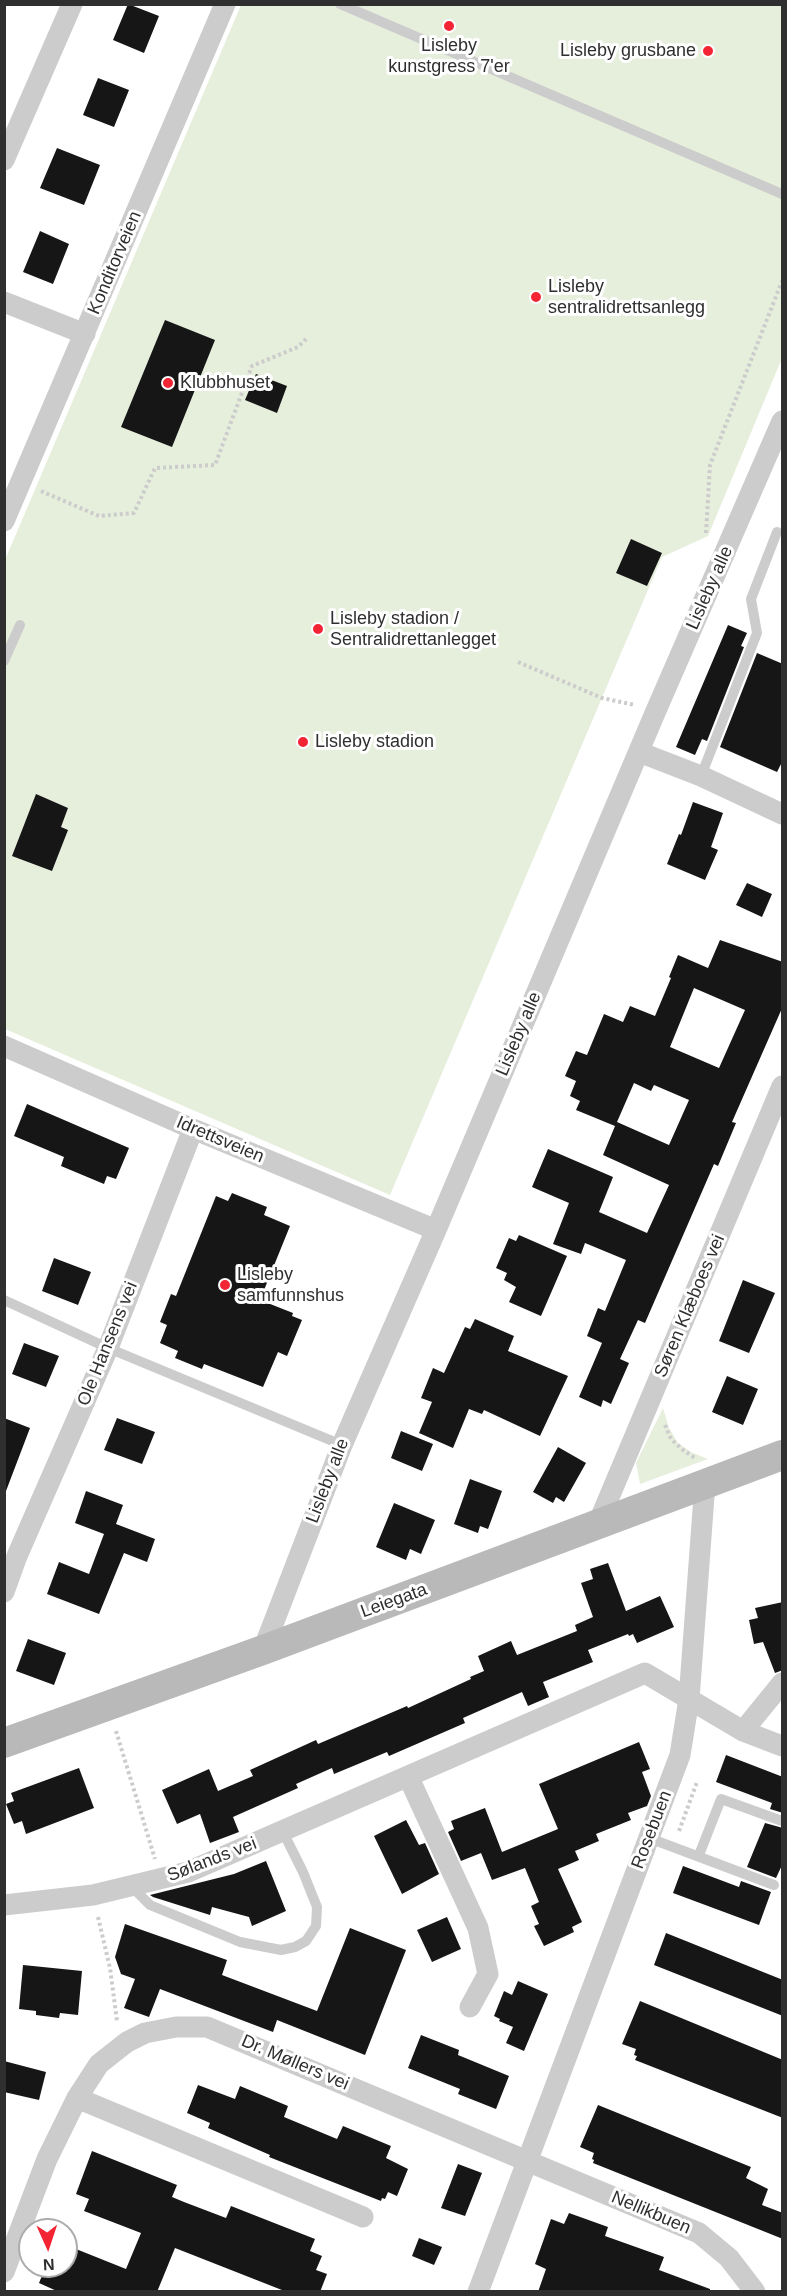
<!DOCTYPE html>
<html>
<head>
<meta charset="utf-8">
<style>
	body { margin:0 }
	#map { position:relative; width:787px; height:2296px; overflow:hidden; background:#fff; font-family:Helvetica,sans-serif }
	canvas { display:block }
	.frame { position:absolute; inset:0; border:6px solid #2f2f2f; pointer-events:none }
	.north { position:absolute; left:18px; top:2218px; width:60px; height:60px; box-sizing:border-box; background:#fff; border:2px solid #acacac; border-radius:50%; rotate:177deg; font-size:16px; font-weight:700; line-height:24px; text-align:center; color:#2f2f2f }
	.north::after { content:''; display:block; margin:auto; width:21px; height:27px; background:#f32535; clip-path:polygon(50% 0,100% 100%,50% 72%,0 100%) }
</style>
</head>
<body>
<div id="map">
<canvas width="787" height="2296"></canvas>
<div class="frame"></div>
<div class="north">N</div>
</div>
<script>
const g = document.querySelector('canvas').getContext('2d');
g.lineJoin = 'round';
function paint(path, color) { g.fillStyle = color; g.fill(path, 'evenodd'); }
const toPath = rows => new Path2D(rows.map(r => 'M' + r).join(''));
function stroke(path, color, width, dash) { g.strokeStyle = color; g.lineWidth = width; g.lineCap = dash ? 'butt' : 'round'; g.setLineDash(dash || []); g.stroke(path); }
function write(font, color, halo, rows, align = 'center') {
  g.font = font + ' Helvetica,sans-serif'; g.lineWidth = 6; g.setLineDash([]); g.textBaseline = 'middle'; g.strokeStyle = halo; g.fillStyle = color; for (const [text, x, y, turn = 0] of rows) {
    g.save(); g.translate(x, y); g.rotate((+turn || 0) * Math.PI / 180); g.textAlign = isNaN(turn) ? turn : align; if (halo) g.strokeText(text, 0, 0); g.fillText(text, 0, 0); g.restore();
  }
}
paint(toPath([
	[241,5,782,5,782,358,708,536,662,557,390,1195,5,1029,5,560],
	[663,1408,669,1428,678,1443,691,1452,708,1459,640,1484,636,1463]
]), '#e6eedc');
paint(toPath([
	[128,4,159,16,144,53,113,40],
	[98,78,129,90,114,127,83,115],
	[57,148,100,165,84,205,40,188],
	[40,231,69,244,53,284,23,272],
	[165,320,215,340,172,447,121,427],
	[256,374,287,386,277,413,245,400],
	[631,539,662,553,647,586,616,573],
	[728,625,747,633,741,646,744,647,707,741,702,739,695,755,676,747],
	[757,653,783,664,783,760,777,772,720,747],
	[36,794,68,808,61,827,68,830,52,871,12,856],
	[693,802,723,813,711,847,718,850,705,880,667,864,679,834,681,835],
	[747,883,772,894,762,917,736,905],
	[720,940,783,962,783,1006,732,1122,736,1123,718,1166,714,1164,645,1323,638,1320,620,1359,629,1363,611,1404,603,1400,601,1407,579,1397,602,1343,587,1336,598,1308,605,1311,626,1260,585,1243,581,1254,553,1244,569,1203,532,1187,548,1149,613,1177,599,1212,647,1233,669,1185,603,1155,615,1126,576,1110,580,1101,570,1096,576,1081,565,1076,576,1051,587,1055,604,1014,623,1022,630,1006,655,1016,671,978,669,977,678,955,708,968],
	[694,988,745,1010,719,1068,670,1047],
	[634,1083,651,1091,654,1085,689,1100,669,1145,617,1122],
	[27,1104,129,1148,116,1179,107,1176,104,1184,61,1166,64,1157,14,1136],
	[232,1193,267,1207,264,1215,290,1226,260,1300,293,1313,292,1316,302,1320,287,1356,278,1352,263,1387,204,1364,202,1369,175,1358,178,1351,160,1343,167,1325,160,1322,171,1294,176,1296,216,1196,228,1201],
	[519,1235,567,1256,541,1316,509,1302,516,1287,504,1280,507,1273,496,1268,509,1238,516,1241],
	[54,1258,91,1272,78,1305,42,1291],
	[743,1280,775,1293,749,1353,719,1341],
	[475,1319,514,1336,508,1351,568,1376,540,1436,484,1410,482,1414,469,1409,453,1448,419,1433,432,1402,421,1398,433,1368,444,1373,465,1327,470,1329],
	[24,1343,59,1356,46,1387,12,1374],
	[727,1376,758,1389,743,1425,712,1412],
	[4,1418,30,1428,6,1491,4,1491],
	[117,1418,155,1432,142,1464,104,1450],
	[401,1431,433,1444,422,1471,391,1458],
	[558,1447,586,1463,564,1502,556,1497,553,1503,533,1492],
	[470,1479,502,1491,488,1529,480,1526,478,1533,454,1524],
	[86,1491,123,1505,116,1524,155,1539,147,1562,124,1553,99,1614,47,1594,59,1562,89,1574,104,1534,75,1523],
	[394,1503,435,1520,421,1554,410,1549,406,1560,376,1547],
	[608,1563,626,1611,660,1596,674,1627,637,1643,633,1634,629,1636,628,1634,588,1650,593,1662,543,1682,549,1697,528,1706,522,1692,463,1718,465,1723,389,1756,387,1752,334,1774,332,1768,296,1784,298,1788,233,1817,239,1832,210,1843,200,1814,177,1824,162,1790,209,1769,218,1791,253,1776,250,1770,316,1740,318,1744,407,1706,408,1708,471,1679,470,1677,484,1671,478,1656,511,1641,517,1655,577,1631,575,1625,593,1617,581,1583,593,1579,590,1569],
	[783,1602,783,1670,775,1673,763,1642,754,1644,749,1620,758,1618,755,1608],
	[28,1639,66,1653,54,1685,16,1671],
	[639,1742,650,1769,642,1772,651,1796,647,1806,628,1813,631,1820,596,1834,599,1841,575,1851,579,1860,558,1869,582,1922,572,1927,574,1932,544,1946,534,1926,539,1924,531,1906,539,1902,525,1868,492,1880,481,1853,461,1861,448,1832,454,1829,451,1821,485,1808,502,1852,558,1829,539,1784],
	[726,1755,783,1777,783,1813,770,1809,772,1803,716,1782],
	[79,1768,94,1808,26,1834,22,1821,14,1824,6,1804,14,1801,11,1793],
	[406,1820,419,1845,425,1843,439,1874,402,1894,374,1836],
	[765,1823,783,1828,783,1863,776,1878,747,1867],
	[266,1861,286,1911,252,1926,249,1917,212,1907,210,1915,153,1897,150,1895,234,1874],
	[683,1866,739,1887,741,1881,771,1892,759,1925,673,1893],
	[447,1917,461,1949,432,1962,417,1930],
	[125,1924,227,1960,222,1975,317,2011,350,1928,406,1950,365,2055,277,2020,273,2032,160,1989,149,2017,124,2008,135,1979,121,1974,115,1957],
	[666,1933,783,1980,783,2016,654,1965],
	[23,1965,82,1971,78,2015,60,2013,59,2018,36,2015,36,2011,19,2009],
	[518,1981,548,1994,524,2051,506,2043,513,2027,499,2021,500,2019,494,2016,504,1991,512,1995],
	[640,2001,783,2060,783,2118,635,2060,637,2056,634,2055,636,2049,622,2044],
	[421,2035,459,2050,458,2055,509,2076,496,2109,458,2094,460,2089,408,2068],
	[4,2061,46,2072,39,2100,4,2092],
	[198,2085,235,2099,240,2086,288,2106,284,2117,337,2139,343,2126,391,2146,386,2158,408,2169,397,2196,388,2192,385,2199,382,2198,381,2201,269,2157,270,2155,208,2128,210,2123,187,2113],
	[598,2105,751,2167,746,2178,768,2189,762,2205,783,2213,783,2239,593,2163,594,2160,592,2159,594,2153,580,2147],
	[92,2151,177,2185,172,2197,184,2202,226,2218,231,2206,315,2239,310,2251,322,2256,316,2270,327,2274,320,2292,287,2292,175,2248,157,2292,59,2292,39,2283,46,2266,66,2266,66,2245,126,2269,141,2233,84,2211,89,2199,76,2194],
	[458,2164,482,2173,465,2216,441,2208],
	[569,2213,608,2227,605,2236,664,2257,659,2270,710,2289,710,2292,538,2292,546,2269,535,2264,551,2219,564,2224],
	[419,2238,442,2247,434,2265,412,2256]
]), '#161616');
stroke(toPath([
	[41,491,99,516,134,513,155,468,215,465,252,366,298,347,306,339],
	[706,533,710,465,782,281],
	[518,662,602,698,635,705],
	[665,1425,671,1439,683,1450,695,1458],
	[116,1731,155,1859],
	[679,1831,697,1782],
	[98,1917,110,1968,117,2021]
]), '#ccc', 4, [3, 3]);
stroke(toPath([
	[340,4,782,194],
	[4,661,20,625],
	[701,776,757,633,751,599,777,532],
	[4,1300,108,1348,342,1445],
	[649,1838,774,1885],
	[699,1855,721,1799,782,1821],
	[132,1887,150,1905,240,1942,281,1950,295,1947,306,1941,316,1926,317,1907,303,1872,283,1832]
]), '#ccc', 10);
stroke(toPath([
	[4,160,72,4],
	[4,302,85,334],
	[4,521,225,4],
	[639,752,701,776,782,814],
	[4,1046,193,1129,436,1230],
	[597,1526,782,1086],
	[4,1592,17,1556,108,1348,193,1129],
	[263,1650,342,1445,436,1230,655,713,782,421],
	[743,1731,782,1683],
	[408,1776,478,1928,488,1974,470,2007],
	[4,1905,93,1895,188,1872,645,1673,743,1731,782,1746],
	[77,2098,363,2217],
	[4,2272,47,2159,77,2098,99,2064,127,2042,145,2033,176,2027,207,2027,699,2233,729,2258,755,2292],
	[478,2292,680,1755,689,1699,705,1483]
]), '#ccc', 21);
stroke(toPath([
	[4,1743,263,1650,782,1455]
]), '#b9b9b9', 30);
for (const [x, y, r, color] of [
	[449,26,6,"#f32535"],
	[708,51,6,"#f32535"],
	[536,297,6,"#f32535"],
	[168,383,6,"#f32535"],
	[318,629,6,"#f32535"],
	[303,742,6,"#f32535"],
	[225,1285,6,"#f32535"]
]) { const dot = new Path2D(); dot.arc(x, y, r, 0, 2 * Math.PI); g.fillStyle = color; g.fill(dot); stroke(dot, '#fff', 2); }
write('18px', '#2f2f2f', '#fff', [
	["Lisleby",449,46,"center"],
	["kunstgress 7'er",449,67,"center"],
	["Lisleby grusbane",696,51,"right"],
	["Lisleby",548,287],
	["sentralidrettsanlegg",548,308],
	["Klubbhuset",180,383],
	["Lisleby stadion /",330,619],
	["Sentralidrettanlegget",330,640],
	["Lisleby stadion",315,742],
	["Lisleby",237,1275],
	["samfunnshus",237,1296]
], 'left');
write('18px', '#2f2f2f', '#fff', [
	["Konditorveien",115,263,-67],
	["Lisleby alle",710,588,-66],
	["Lisleby alle",519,1034,-67],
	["Idrettsveien",220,1140,23],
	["Søren Klæboes vei",690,1306,-67],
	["Ole Hansens vei",108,1344,-68],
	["Lisleby alle",328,1481,-69],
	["Leiegata",394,1601,-20],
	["Rosebuen",652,1830,-69],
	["Sølands vei",212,1860,-21],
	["Dr. Møllers vei",295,2063,23],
	["Nellikbuen",651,2213,23]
]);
</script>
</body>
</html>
